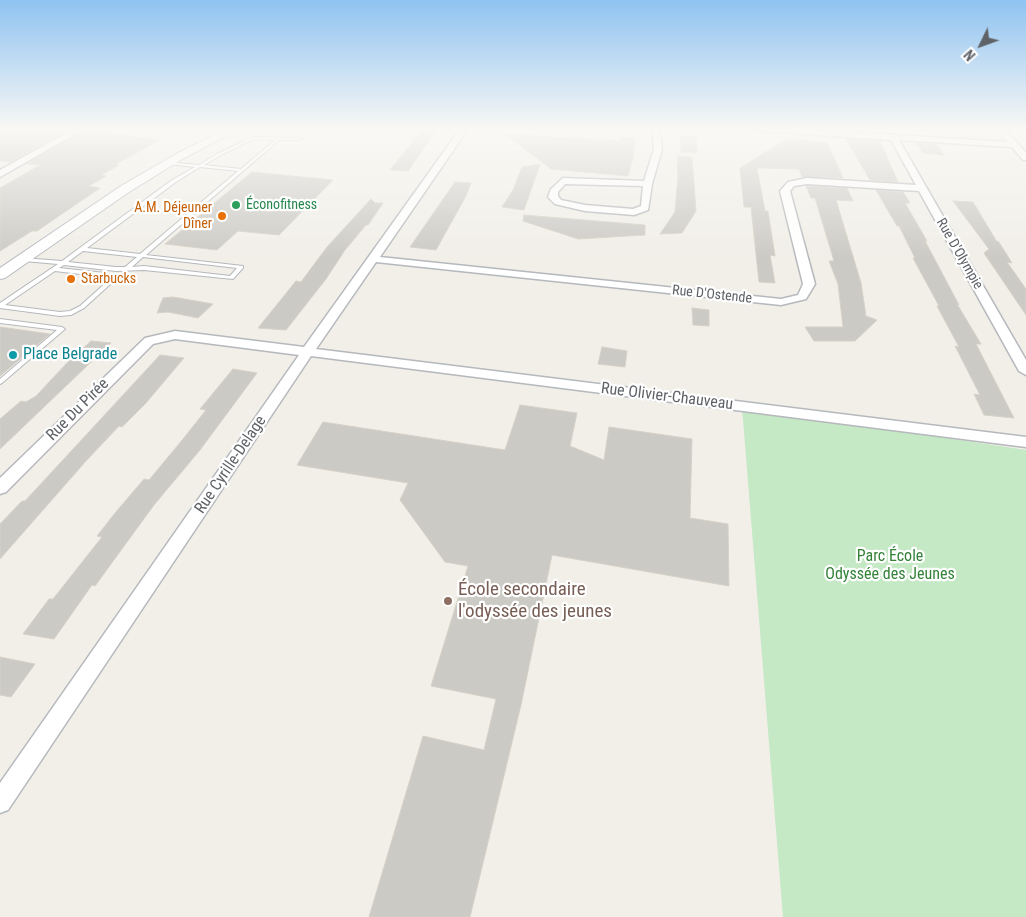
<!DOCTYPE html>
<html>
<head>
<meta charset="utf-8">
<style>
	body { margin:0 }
	#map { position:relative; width:1026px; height:917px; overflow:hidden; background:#f1efe8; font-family:"Roboto Condensed",sans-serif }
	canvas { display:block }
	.north { position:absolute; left:956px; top:20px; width:50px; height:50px; -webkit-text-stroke:4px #fff; paint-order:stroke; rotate:228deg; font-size:14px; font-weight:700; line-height:20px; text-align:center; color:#5f6368 }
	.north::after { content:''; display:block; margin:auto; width:18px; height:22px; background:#5f6368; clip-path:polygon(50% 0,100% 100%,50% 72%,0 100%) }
</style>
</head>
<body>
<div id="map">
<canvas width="1026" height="917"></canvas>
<div class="north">N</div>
</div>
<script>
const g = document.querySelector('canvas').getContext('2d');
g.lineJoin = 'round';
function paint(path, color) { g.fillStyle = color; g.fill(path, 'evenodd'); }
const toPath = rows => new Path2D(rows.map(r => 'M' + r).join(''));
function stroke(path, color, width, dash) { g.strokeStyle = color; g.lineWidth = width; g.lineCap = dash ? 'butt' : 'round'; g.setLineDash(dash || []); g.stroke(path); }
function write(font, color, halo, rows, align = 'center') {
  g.font = font + ' "Roboto Condensed",sans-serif'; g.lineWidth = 4.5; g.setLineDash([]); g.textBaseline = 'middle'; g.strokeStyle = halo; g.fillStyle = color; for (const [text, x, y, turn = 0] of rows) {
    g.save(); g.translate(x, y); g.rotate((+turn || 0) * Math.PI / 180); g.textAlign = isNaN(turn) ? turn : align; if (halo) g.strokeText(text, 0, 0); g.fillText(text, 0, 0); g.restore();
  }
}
paint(toPath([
	[742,407,1026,450,1026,917,783,917]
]), '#c5e8c5');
const building = toPath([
	[4,129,70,129,10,162,0,161,0,133,4,134,4,129],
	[86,129,114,129,108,133,160,140,116,164,119,165,101,175,106,176,89,186,100,188,37,231,32,231,0,251,0,188,40,165,27,164,86,129],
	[423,129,437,129,408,171,390,170,423,129],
	[505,134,620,141,621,137,635,138,633,158,628,176,551,169,505,134],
	[680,136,696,137,697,153,681,152,680,136],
	[787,139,827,142,843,178,802,177,799,169,757,168,765,211,768,211,775,256,770,255,775,283,759,282,751,207,744,207,740,168,787,139],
	[846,139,880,141,898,182,870,180,846,139],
	[916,143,936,144,944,155,923,153,916,143],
	[677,156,692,157,696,211,682,233,660,234,675,212,678,176,677,156],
	[540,164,524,210,502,207,513,190,522,167,540,164],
	[252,172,333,180,279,235,238,231,217,250,165,244,252,172],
	[455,182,471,183,466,196,436,250,410,247,455,182],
	[806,186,847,188,853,201,836,200,861,283,866,316,877,320,855,341,814,341,805,327,843,327,838,284,829,261,834,261,815,198,811,198,806,186],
	[876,190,903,192,910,203,905,203,927,241,925,241,959,305,957,304,981,344,976,344,1014,418,984,415,974,394,980,395,955,346,959,347,937,306,939,306,913,258,915,258,899,226,897,226,876,190],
	[371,199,375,203,383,203,368,225,366,225,345,250,326,279,286,330,258,328,296,281,301,282,327,247,371,199],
	[953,201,973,202,997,242,998,241,1004,250,1012,263,1007,262,1026,289,1026,315,984,253,989,249,953,201],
	[524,215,645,225,645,235,578,239,523,221,524,215],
	[173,297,213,304,198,318,168,312,157,313,163,298,173,297],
	[692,308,709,310,709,326,693,325,692,308],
	[0,327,50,334,0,376,0,327],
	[91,341,111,343,0,449,0,419,21,401,26,402,36,396,66,364,91,341],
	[602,347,627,351,625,367,598,364,602,347],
	[160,355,184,358,146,403,122,427,119,426,86,461,0,559,0,524,22,501,25,501,160,355],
	[233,369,257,373,200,450,154,505,95,586,92,585,54,639,23,634,49,599,53,599,102,537,97,536,115,513,144,479,149,480,183,439,206,410,200,409,233,369],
	[520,405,577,413,570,446,604,460,609,427,692,439,690,518,728,524,729,586,552,555,521,705,470,917,369,917,423,736,484,750,496,699,431,686,468,566,445,562,400,500,408,483,297,465,323,422,505,450,520,405],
	[0,657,35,664,11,697,0,695,0,657]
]);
paint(building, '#cccac5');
stroke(building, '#d6d1c6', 1);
const service = toPath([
	[307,129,312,129,300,140,279,140,146,255,243,266,243,268,233,279,144,270,116,271,64,265,59,268,105,273,114,276,116,279,84,308,71,315,60,316,0,308,0,303,58,264,24,261,22,260,22,258,62,261,172,180,195,167,168,164,167,164,167,162,199,165,217,154,252,137,298,138,307,129],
	[254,139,275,140,241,169,204,165,219,156,254,139],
	[200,167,238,171,140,254,87,248,176,182,200,167],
	[83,251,137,257,125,267,116,267,68,262,83,251],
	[143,257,237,268,230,276,144,266,132,267,143,257],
	[55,271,105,277,110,279,80,306,70,311,60,312,5,305,55,271],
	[0,319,62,327,65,329,2,383,0,384,0,379,57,330,0,323,0,319]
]);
const minor = toPath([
	[74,129,84,129,0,177,0,170,74,129],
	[460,129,468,129,380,257,781,299,798,295,803,284,780,191,788,182,807,178,916,185,891,140,758,131,754,129,800,129,1008,142,997,129,1005,129,1026,153,1026,160,1023,160,1012,147,899,140,1026,360,1026,375,1019,371,919,191,807,184,794,186,790,191,815,284,806,299,781,305,376,262,316,349,1026,437,1026,447,311,356,8,810,0,813,0,783,299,355,175,339,153,344,6,492,0,494,0,478,145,338,175,331,304,347,460,129],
	[652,129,660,129,662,149,652,184,648,210,634,215,585,211,555,204,548,197,551,189,563,178,644,181,654,149,652,129],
	[565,184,643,186,641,206,633,209,585,205,561,200,558,196,558,192,565,184]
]);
const secondary = toPath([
	[226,129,240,129,184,158,129,192,5,278,0,279,0,268,121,186,176,154,226,129]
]);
stroke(service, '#b5b8bc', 2);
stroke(minor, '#b5b8bc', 3);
stroke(secondary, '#b6babf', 2);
paint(service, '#fff');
paint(minor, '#fff');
paint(secondary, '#fff');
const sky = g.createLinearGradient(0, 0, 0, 258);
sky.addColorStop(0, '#8fc3f1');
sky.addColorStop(0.5, '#f9f8f5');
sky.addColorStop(1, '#f9f8f500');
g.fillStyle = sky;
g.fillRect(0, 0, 1026, 258);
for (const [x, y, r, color] of [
	[236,205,5,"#2e9e5b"],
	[222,216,5,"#e8710a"],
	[71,279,5,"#e8710a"],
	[13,355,5,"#0f9aa8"],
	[448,601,5,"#8d6e63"]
]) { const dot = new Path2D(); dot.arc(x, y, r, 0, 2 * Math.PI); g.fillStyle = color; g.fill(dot); stroke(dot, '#fff', 2); }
write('14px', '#27864d', '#fff', [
	["Éconofitness",246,205]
], 'left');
write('14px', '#c56008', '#fff', [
	["A.M. Déjeuner",212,208],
	["Dîner",212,224],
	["Starbucks",81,279,"left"]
], 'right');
write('14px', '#5f6368', '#fff', [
	["Rue D'Olympie",959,254,60],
	["Rue D'Ostende",712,295,6]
]);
write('16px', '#0d838f', '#fff', [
	["Place Belgrade",23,355]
], 'left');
write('16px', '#5f6368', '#fff', [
	["Rue Olivier-Chauveau",667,397,7],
	["Rue Du Pirée",78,410,-45],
	["Rue Cyrille-Delage",231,465,-56]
]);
write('16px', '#348238', '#fff', [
	["Parc École",890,557],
	["Odyssée des Jeunes",890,575]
]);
write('19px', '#785e54', '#fff', [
	["École secondaire",458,590],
	["l'odyssée des jeunes",458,612]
], 'left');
</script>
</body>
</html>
